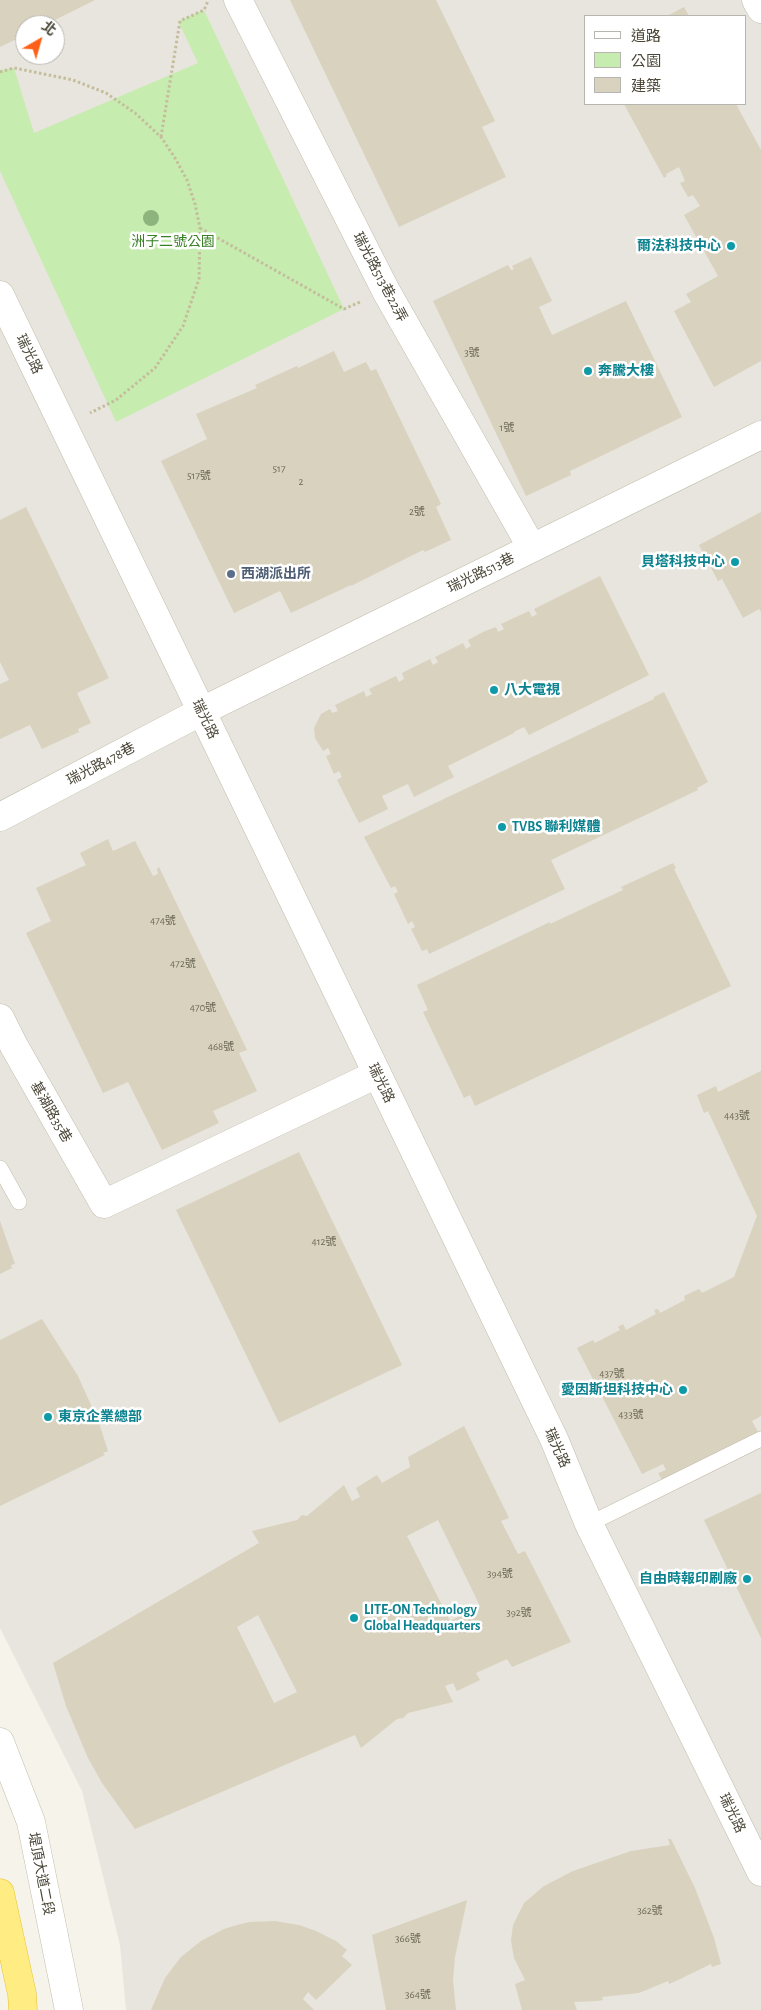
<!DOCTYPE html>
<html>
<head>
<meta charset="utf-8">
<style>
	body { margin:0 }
	#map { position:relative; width:761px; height:2010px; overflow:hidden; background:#f6f4ea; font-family:"Alegreya Sans","Noto Sans TC",sans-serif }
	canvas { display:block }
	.legend { position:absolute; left:584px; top:15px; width:162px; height:90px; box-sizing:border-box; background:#fff; border:1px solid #b7b5af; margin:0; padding:6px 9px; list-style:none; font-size:15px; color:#4a4637 }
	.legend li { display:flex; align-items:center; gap:10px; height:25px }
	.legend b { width:25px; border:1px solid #b7b5af }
	.north { position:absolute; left:15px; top:15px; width:50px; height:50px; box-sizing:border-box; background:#fff; border:1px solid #b7b5af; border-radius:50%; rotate:38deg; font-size:14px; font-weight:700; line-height:20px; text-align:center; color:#4a4637 }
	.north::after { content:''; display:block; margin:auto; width:18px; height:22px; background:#ff6017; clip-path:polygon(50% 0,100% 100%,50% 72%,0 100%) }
</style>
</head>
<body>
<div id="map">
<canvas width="761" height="2010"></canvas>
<ul class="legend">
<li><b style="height:6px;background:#fff"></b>道路</li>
<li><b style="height:14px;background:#c7ecb0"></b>公園</li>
<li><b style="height:14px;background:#d8d2be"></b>建築</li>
</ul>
<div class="north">北</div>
</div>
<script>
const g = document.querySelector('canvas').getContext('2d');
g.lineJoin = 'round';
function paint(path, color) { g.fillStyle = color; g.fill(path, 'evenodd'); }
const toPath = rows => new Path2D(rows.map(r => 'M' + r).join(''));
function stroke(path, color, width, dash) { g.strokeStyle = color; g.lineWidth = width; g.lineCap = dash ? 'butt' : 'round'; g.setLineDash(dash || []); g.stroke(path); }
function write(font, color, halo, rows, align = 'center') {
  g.font = font + ' "Alegreya Sans","Noto Sans TC",sans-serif'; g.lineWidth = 5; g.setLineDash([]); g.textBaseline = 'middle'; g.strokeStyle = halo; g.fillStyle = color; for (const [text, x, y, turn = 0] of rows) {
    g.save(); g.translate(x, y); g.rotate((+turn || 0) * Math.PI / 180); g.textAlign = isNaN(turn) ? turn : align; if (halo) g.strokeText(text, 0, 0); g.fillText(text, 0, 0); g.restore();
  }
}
paint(toPath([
	[0,0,761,0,761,2010,126,2010,120,1945,82,1791,0,1628],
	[585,16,745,16,745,104,585,104],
	[25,25,55,25,55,55,25,55]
]), '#e8e5de');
paint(toPath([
	[204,10,344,309,116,422,0,171,0,70,14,68,34,133,198,63,178,21]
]), '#c7ecb0');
paint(toPath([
	[0,0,95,0,45,25,25,25,25,35,0,47],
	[290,0,436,0,495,121,482,127,506,177,399,227],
	[684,7,689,16,667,16],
	[624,104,736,104,761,150,761,361,714,387,674,311,691,302,686,294,718,276,684,215,700,206,693,195,688,197,680,183,685,181,679,167,666,174,667,176,664,178],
	[531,257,552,301,539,307,552,335,626,301,682,417,570,471,571,475,526,496,433,301,508,265,511,270,514,269,512,266],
	[334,351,344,372,366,362,371,371,376,369,441,504,436,507,451,540,425,552,423,550,351,586,351,585,291,613,280,591,234,613,161,461,207,439,196,414,257,388,255,385,297,366,298,368],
	[26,507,109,678,77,693,91,723,78,729,79,732,42,749,30,725,0,739,0,684,9,680,0,662,0,520],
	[761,512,761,612,759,609,743,618,722,579,718,581,699,545],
	[600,576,649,675,529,735,524,727,514,732,514,733,448,766,454,777,414,797,408,784,382,796,388,809,359,823,337,780,342,777,339,771,334,774,326,756,331,754,328,748,323,751,315,738,314,728,321,714,330,709,332,713,338,711,335,705,364,691,366,697,372,694,369,689,396,676,399,682,404,679,402,673,430,659,433,665,438,662,435,657,463,643,466,649,471,646,468,640,485,631,496,627,498,632,504,629,501,624,529,611,532,617,537,614,534,609],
	[664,692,708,782,697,788,698,790,551,860,565,889,429,954,427,949,422,951,411,929,415,927,412,921,408,924,394,894,398,892,395,886,391,888,364,837,654,699,654,697],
	[108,839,113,851,135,841,153,876,158,874,157,869,159,867,247,1050,239,1053,257,1091,213,1111,219,1123,162,1150,128,1082,103,1093,26,933,51,921,36,888,86,865,80,853],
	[673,863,676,868,674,869,731,986,475,1106,470,1095,464,1098,423,1012,428,1010,417,985,550,922,550,924,623,890,621,887],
	[761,1071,761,1416,752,1421,759,1434,662,1480,658,1473,666,1470,663,1464,642,1474,577,1348,593,1340,595,1343,620,1330,618,1327,623,1324,626,1330,656,1314,654,1310,658,1309,660,1313,685,1300,684,1296,699,1289,702,1293,734,1277,757,1216,708,1111,704,1113,697,1095,716,1086,718,1092],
	[299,1152,402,1365,279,1423,176,1210],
	[0,1221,15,1264,11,1265,12,1268,0,1274],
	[42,1319,78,1376,99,1423,108,1451,103,1453,105,1455,0,1506,0,1340],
	[464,1426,509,1518,501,1521,518,1554,525,1551,571,1642,512,1667,507,1659,476,1673,480,1680,457,1691,453,1683,445,1686,453,1702,408,1713,403,1718,397,1719,361,1748,355,1735,135,1829,102,1783,88,1758,66,1706,53,1663,259,1543,252,1531,297,1520,302,1515,307,1516,344,1485,352,1501,360,1497,356,1488,377,1475,382,1483,410,1467,408,1457],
	[438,1520,480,1606,450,1621,407,1536],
	[258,1615,297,1692,274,1703,237,1627],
	[761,1493,761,1638,704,1520],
	[668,1839,671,1839,695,1888,714,1938,721,1964,712,1967,711,1964,680,1979,669,1984,668,1981,639,1993,602,1997,603,2000,597,2001,574,2002,577,2010,522,2010,515,1984,525,1980,514,1958,511,1941,513,1925,524,1903,544,1886,573,1871,631,1851,670,1845],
	[467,1900,455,1957,453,1980,456,2010,386,2010,372,1935],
	[275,1921,299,1925,316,1931,336,1941,347,1950,342,1956,352,1965,316,2000,308,1992,303,1999,314,2010,151,2010,165,1978,181,1957,201,1941,224,1929,237,1925,249,1922]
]), '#d8d2be');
const service = toPath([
	[0,1168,19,1202],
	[589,1524,761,1439]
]);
const minor = toPath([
	[238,0,386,291,532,548],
	[756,0,761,9],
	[0,817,202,711,761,435],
	[0,1018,14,1046,104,1204,377,1074]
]);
const tertiary = toPath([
	[0,295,554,1439,589,1524,761,1872],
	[0,1742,31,1822,69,2010]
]);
const trunk = toPath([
	[0,1893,22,1994,23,2010]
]);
stroke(service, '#c2beab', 16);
stroke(minor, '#c2beab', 29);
stroke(tertiary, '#c2beab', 29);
stroke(trunk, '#e7c232', 29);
stroke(toPath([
	[0,72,14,68,73,80,106,93,135,113,161,137,175,158,187,180,195,204,200,228,199,279,183,326,155,368,116,400,90,413],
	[161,137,180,21,204,10,208,1],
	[200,228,344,309,360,302]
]), '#c4bd9c', 3, [2.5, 2.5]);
stroke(service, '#fff', 15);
stroke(minor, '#fff', 28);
stroke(tertiary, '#fff', 28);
stroke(trunk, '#ffec82', 28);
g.fillStyle = '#8eb47e';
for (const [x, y] of [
	[151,218]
]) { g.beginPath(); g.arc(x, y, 8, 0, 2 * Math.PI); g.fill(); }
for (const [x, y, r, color] of [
	[731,246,5,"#0f9aa8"],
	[588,371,5,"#0f9aa8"],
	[735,562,5,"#0f9aa8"],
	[231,574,5,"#5c6f8a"],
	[494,690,5,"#0f9aa8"],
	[502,827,5,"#0f9aa8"],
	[683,1390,5,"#0f9aa8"],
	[48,1417,5,"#0f9aa8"],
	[747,1579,5,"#0f9aa8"],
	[354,1618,5,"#0f9aa8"]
]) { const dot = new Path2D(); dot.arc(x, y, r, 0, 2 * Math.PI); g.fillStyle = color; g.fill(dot); stroke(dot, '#fff', 2); }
write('11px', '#6e6959', null, [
	["3號",472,353],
	["1號",507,428],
	["517",279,469],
	["517號",199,476],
	["2",301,482],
	["2號",417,512],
	["474號",163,921],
	["472號",183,964],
	["470號",203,1008],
	["468號",221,1047],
	["443號",737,1116],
	["412號",324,1242],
	["437號",612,1374],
	["433號",631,1415],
	["394號",500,1574],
	["392號",519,1613],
	["362號",650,1911],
	["366號",408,1939],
	["364號",418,1995]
]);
write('14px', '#398026', '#fff', [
	["洲子二號公園",173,242]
]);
write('bold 14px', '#0d838f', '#fff', [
	["爾法科技中心",721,246,"right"],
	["奔騰大樓",598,371],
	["貝塔科技中心",725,562,"right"],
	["八大電視",504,690],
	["TVBS 聯利媒體",512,827],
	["愛因斯坦科技中心",673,1390,"right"],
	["東京企業總部",58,1417],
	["自由時報印刷廠",737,1579,"right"],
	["LITE-ON Technology",364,1610],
	["Global Headquarters",364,1626]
], 'left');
write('14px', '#4a4637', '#fff', [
	["瑞光路513巷22弄",380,277,62],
	["瑞光路",29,354,64],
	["瑞光路513巷",481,573,-26],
	["瑞光路",205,719,64],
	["瑞光路478巷",101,764,-28],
	["瑞光路",381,1083,64],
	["基湖路35巷",51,1112,60],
	["瑞光路",557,1448,66],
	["瑞光路",732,1813,64],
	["堤頂大道二段",41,1874,79]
]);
write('bold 14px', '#4e5e75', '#fff', [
	["西湖派出所",241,574]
], 'left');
</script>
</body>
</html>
